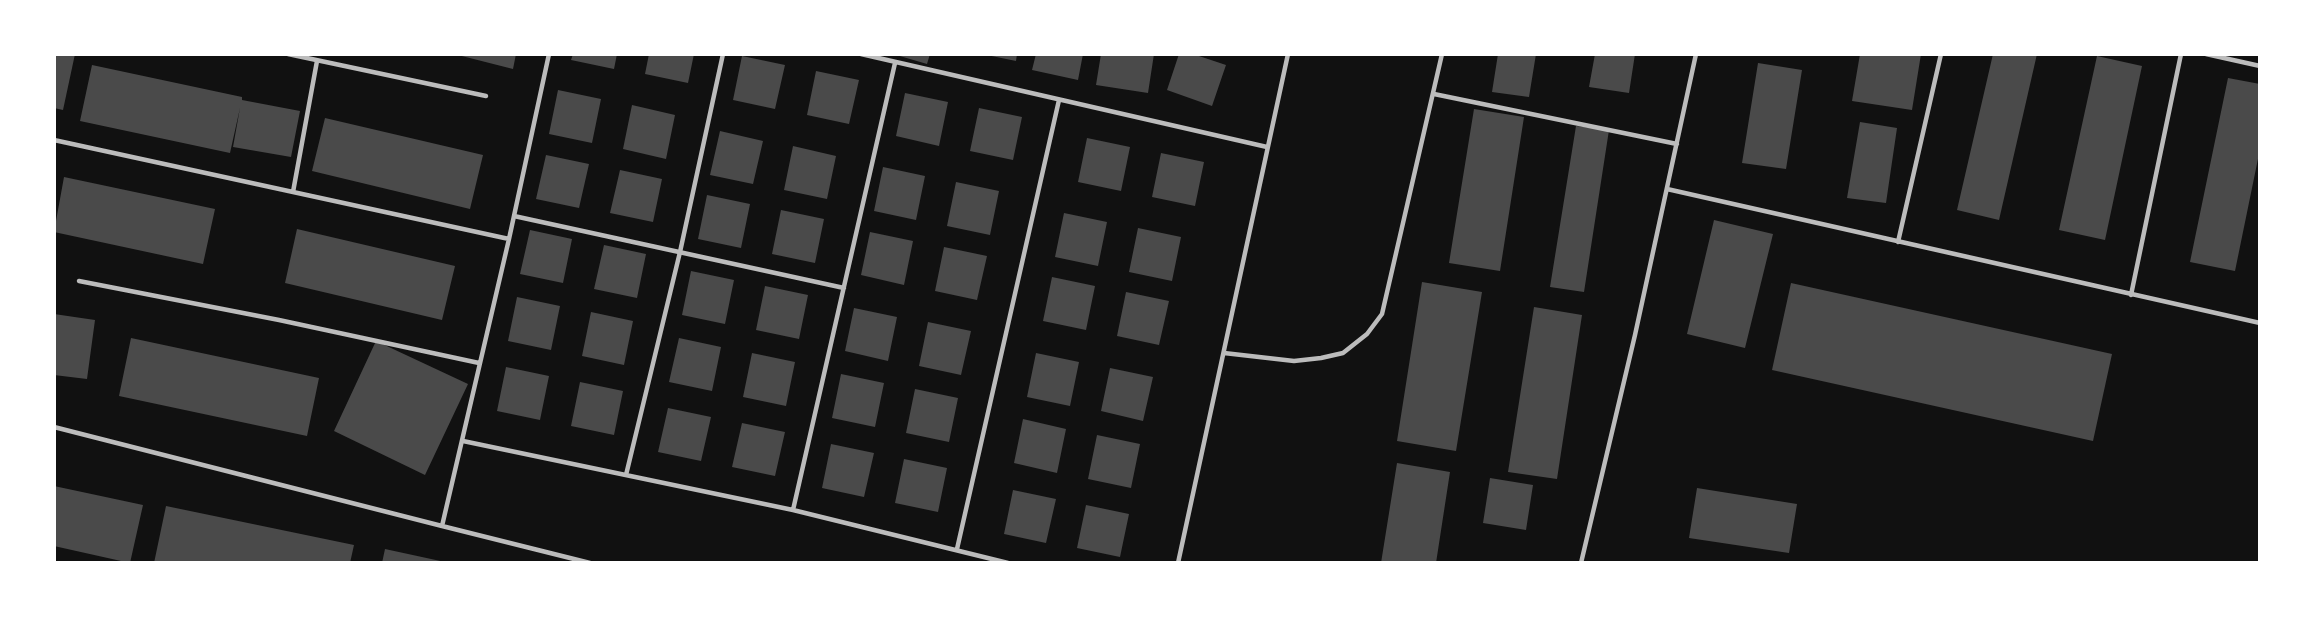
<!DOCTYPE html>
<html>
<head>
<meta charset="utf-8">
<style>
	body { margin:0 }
	#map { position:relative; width:2314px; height:617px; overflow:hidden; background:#111; font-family:"Fira Sans Condensed",sans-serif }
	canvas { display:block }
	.frame { position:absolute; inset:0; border:56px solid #fff; pointer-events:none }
</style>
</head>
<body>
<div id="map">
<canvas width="2314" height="617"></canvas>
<div class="frame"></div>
</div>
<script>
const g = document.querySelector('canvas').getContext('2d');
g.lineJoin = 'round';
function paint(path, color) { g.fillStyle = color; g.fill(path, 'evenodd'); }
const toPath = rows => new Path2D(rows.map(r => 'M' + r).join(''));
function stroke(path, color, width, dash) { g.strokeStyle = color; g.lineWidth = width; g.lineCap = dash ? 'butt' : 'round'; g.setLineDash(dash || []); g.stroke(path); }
paint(toPath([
	[54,54,75,54,63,110,54,108],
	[454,54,516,54,513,69],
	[573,54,617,54,614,69,571,60],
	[649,54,694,54,688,83,645,74],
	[893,54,930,54,927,64],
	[982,54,1017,54,1016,61],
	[1036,54,1083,54,1078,80,1032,70],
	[1101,54,1154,54,1148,93,1096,85],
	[1179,54,1193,54,1226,65,1212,106,1167,90],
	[1498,54,1536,54,1529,97,1492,92],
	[1595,54,1635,54,1629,93,1589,87],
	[1860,54,1921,54,1912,110,1852,101],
	[1993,54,2037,54,1999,220,1957,210],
	[742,56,785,65,775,109,733,100],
	[2097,56,2142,66,2105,240,2059,230],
	[1758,63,1802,70,1786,169,1742,163],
	[92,65,242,97,242,100,300,111,291,157,233,147,240,108,230,153,80,121],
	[816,71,859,80,849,124,807,115],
	[2228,78,2260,84,2260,149,2235,271,2190,262],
	[558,90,601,99,592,143,549,134],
	[905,93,948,102,939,146,896,136],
	[632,105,675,115,666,159,623,149],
	[979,108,1022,117,1013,160,970,151],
	[1474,109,1524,117,1500,271,1449,263],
	[325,118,483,155,470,209,312,171],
	[1860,122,1897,128,1886,203,1847,198],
	[1576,126,1609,130,1584,292,1550,287],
	[720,131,763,141,753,184,710,175],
	[1087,138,1130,147,1121,191,1078,182],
	[793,146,836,156,827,199,784,190],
	[1161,153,1204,162,1195,206,1152,197],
	[546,155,589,164,579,208,536,199],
	[883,167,925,176,916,220,874,211],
	[620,170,662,179,653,222,610,213],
	[64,177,215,209,203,264,54,232],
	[956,182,999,191,990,235,947,226],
	[707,195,750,204,741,248,698,239],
	[781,210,824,219,815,263,772,254],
	[1064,213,1107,222,1098,266,1055,257],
	[1714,220,1773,234,1745,348,1687,334],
	[1138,228,1181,237,1172,281,1129,272],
	[297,229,455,266,442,320,285,283],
	[530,230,572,239,563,283,520,274],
	[870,232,913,241,904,285,861,275],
	[604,245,646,254,637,298,594,289],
	[944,247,987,256,977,300,935,291],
	[691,271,734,280,725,324,682,315],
	[1052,277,1095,286,1086,330,1043,321],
	[1422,282,1482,292,1456,451,1397,441],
	[1791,283,2112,354,2093,441,1772,370],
	[765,286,808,295,799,339,756,330],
	[1126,292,1169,301,1159,345,1117,336],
	[517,297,560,306,551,350,508,341],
	[1534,307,1582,315,1557,479,1508,472],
	[854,308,897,317,888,361,845,351],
	[591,312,633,321,624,365,582,356],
	[54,314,95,320,87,379,54,375],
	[928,322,971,331,961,375,919,366],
	[131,338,319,378,307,436,119,396],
	[679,338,721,347,712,391,669,382],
	[376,341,468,384,425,475,334,431],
	[752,353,795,362,786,406,743,397],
	[1036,353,1079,362,1070,406,1027,397],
	[506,367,549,376,540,420,497,411],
	[1110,368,1153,377,1143,421,1101,411],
	[841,374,884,383,875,427,832,418],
	[580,382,623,391,614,435,571,426],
	[915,389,958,398,949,442,906,433],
	[668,408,711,417,701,461,658,452],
	[1023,419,1066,429,1057,473,1014,463],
	[742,423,785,432,775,476,732,467],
	[1097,435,1140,444,1131,488,1088,479],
	[831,444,874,453,864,497,822,488],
	[904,459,947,468,938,512,895,503],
	[1397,463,1450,472,1436,563,1381,563],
	[1490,478,1533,485,1526,530,1483,523],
	[54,486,143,505,130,563,54,546],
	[1697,488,1797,504,1789,553,1689,538],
	[1013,490,1056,499,1046,543,1004,534],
	[1086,505,1129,514,1120,557,1077,548],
	[166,506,354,545,350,563,154,563],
	[385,549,445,562,445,563,382,563]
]), '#4a4a4a');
stroke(toPath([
	[288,54,486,96],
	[861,54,1267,147],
	[2206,54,2260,66],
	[1434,94,1677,144],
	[54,140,509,239,549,54],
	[1667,189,2260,323],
	[293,192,317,61],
	[514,216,844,288],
	[1898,242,1941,54],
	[79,281,279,320,479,363],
	[2131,295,2181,54],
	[1224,353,1294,361,1321,358,1343,353,1367,334,1382,314,1442,54],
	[54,427,442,526,509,239],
	[463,441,793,510,1008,563],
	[626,475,680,252,723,54],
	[793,510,895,63],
	[442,526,590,563],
	[957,549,1059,100],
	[1178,563,1288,54],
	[1581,563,1635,335,1696,54]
]), '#bcbcbc', 4.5);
</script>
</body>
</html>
